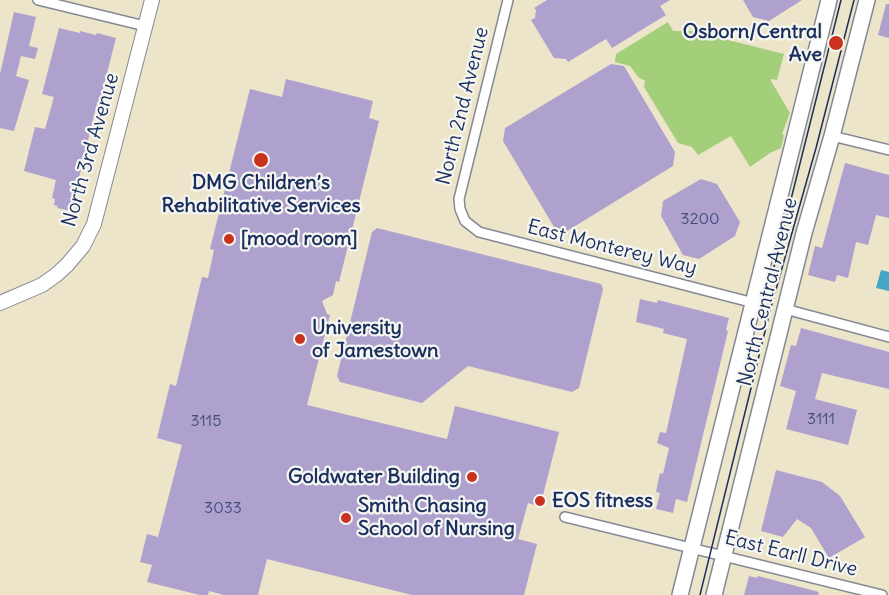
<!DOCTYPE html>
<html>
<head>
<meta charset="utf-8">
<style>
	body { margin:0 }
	canvas { display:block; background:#ede5c9 }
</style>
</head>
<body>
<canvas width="889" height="595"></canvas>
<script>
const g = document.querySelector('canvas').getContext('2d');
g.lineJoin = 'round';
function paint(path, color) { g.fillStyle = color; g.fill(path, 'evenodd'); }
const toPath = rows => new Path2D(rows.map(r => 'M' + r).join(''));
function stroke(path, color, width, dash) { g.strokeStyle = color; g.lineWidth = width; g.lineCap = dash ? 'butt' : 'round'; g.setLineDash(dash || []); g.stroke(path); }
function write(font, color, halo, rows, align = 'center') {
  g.font = font + ' Delius,sans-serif'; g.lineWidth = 4.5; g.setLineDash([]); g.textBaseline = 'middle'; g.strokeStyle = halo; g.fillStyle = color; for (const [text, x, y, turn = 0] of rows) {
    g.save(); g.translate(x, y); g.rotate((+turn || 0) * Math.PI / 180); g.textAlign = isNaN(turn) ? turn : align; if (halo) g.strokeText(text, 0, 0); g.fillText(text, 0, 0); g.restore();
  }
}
paint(toPath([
	[668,22,673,31,692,31,784,54,777,80,771,79,771,81,790,113,782,134,784,135,781,148,770,153,750,167,731,136,698,155,692,147,678,143,644,87,645,81,638,77,630,66,615,62,616,54]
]), '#a3ce7a');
paint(toPath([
	[881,270,889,272,889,291,876,288]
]), '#46a7c5');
paint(toPath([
	[547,0,670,0,660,6,666,15,612,48,606,39,568,62,566,59,554,58,531,20,535,18,536,10,534,8],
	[743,0,802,0,769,21,753,17],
	[886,4,889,4,889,38,878,35],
	[14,12,36,17,29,46,38,48,35,59,21,56,16,76,29,80,14,131,0,128,0,74],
	[59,28,80,33,80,31,96,35,97,33,116,38,99,104,97,103,71,211,57,208,58,206,54,205,55,199,52,198,56,180,24,171,35,127,45,129,54,97,42,94],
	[611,64,624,66,675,152,673,166,567,231,554,227,503,141,505,128],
	[286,79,373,101,369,118,379,121,339,282,336,281,333,295,322,301,327,314,330,315,307,405,447,439,455,406,559,432,540,507,528,503,518,539,537,544,524,595,412,595,267,559,258,595,224,595,209,591,208,595,200,595,147,582,152,565,140,562,147,534,158,537,182,445,157,438,170,384,176,386,202,277,208,278,214,250,210,249,250,89,282,97],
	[845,163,889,175,889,218,876,215,868,245,856,242,848,278,837,275,835,282,808,275,815,246,822,248],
	[701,179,717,184,740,222,735,236,699,259,683,255,661,216,663,201],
	[377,228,601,284,603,289,579,388,572,392,468,366,422,403,340,382,337,376,372,232],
	[640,299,657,303,658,300,729,318,726,330,728,331,687,502,676,499,673,513,656,509,660,493,656,492,660,473,663,474,669,448,657,443,660,432,666,433,687,339,663,333,664,329,636,322],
	[801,328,889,352,889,389,822,373,815,399,857,410,848,445,786,429,796,391,780,386,791,345,796,346],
	[776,470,822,482,840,496,865,537,829,558,811,528,797,519,783,537,761,531],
	[749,576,757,578,758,576,819,592,818,595,744,595]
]), '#aea1ce');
const street = toPath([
	[38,0,145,26],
	[508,0,459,199,460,209,465,221,479,232,754,303],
	[832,136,889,150],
	[785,309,889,337],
	[565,517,882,595]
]);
const secondary = toPath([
	[0,303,42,285,56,275,67,265,83,246,94,224,152,0]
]);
const primary = toPath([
	[680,595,829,0],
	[714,595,804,233,832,136,867,0]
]);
stroke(street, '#848a94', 12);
stroke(secondary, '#848a94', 16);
stroke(primary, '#848a94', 18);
stroke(street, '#fff', 9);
stroke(secondary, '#fff', 14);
stroke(primary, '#fff', 15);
stroke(toPath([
	[773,271,841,0],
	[700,595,771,307,816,148,854,0]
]), '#1b2f5e', 1.5);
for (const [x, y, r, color] of [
	[836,43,8,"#c8321e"],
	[261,160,8,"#c8321e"],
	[229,239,6,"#c8321e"],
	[300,339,6,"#c8321e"],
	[472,477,6,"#c8321e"],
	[540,501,6,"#c8321e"],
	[346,518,6,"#c8321e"]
]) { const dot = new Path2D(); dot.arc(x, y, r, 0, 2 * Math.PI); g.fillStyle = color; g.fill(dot); stroke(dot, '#f6f6f2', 2); }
write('16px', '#404c7a', null, [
	["3200",700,219],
	["3111",821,419],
	["3115",206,421],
	["3033",223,508]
]);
write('bold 20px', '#1b2f5e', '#f6f6f2', [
	["Osborn/Central",822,32,"right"],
	["Ave",822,55,"right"],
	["DMG Children’s",261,183,"center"],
	["Rehabilitative Services",261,206,"center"],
	["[mood room]",241,239],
	["University",312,328],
	["of Jamestown",312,351],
	["Goldwater Building",460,477,"right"],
	["EOS fitness",552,501],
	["Smith Chasing",358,506],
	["School of Nursing",358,529]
], 'left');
write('20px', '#1b2f5e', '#f6f6f2', [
	["North 2nd Avenue",463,106,-76],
	["North 3rd Avenue",91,150,-74],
	["East Monterey Way",612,248,14],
	["North Central Avenue",768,292,-76],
	["East Earll Drive",791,554,14]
]);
</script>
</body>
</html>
